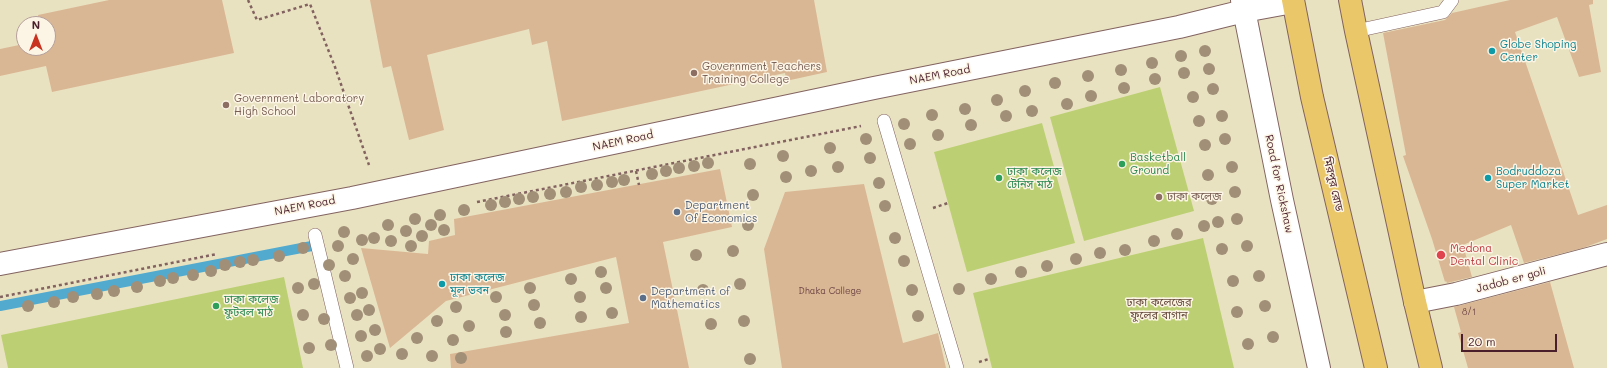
<!DOCTYPE html>
<html>
<head>
<meta charset="utf-8">
<style>
	body { margin:0 }
	#map { position:relative; width:1607px; height:368px; overflow:hidden; background:#e9e2c1; font-family:Mali,sans-serif }
	canvas { display:block }
	.north { position:absolute; left:16px; top:16px; width:40px; height:40px; box-sizing:border-box; background:#fcf5e5; border:1px solid #b59f9b; border-radius:50%; rotate:0deg; font-size:11px; font-weight:700; line-height:16px; text-align:center; color:#4a1f2b }
	.north::after { content:''; display:block; margin:auto; width:14px; height:18px; background:#c8321e; clip-path:polygon(50% 0,100% 100%,50% 72%,0 100%) }
	.scale { position:absolute; left:1461px; top:334px; width:96px; height:18px; box-sizing:border-box; border:2px solid #4a1f2b; border-top:0; padding-left:5px; font-size:12px; line-height:14px; white-space:nowrap; color:#4a1f2b; -webkit-text-stroke:3px #fcf5e5; paint-order:stroke }
</style>
</head>
<body>
<div id="map">
<canvas width="1607" height="368"></canvas>
<div class="north">N</div>
<div class="scale">20 m</div>
</div>
<script>
const g = document.querySelector('canvas').getContext('2d');
g.lineJoin = 'round';
function paint(path, color) { g.fillStyle = color; g.fill(path, 'evenodd'); }
const toPath = rows => new Path2D(rows.map(r => 'M' + r).join(''));
function stroke(path, color, width, dash) { g.strokeStyle = color; g.lineWidth = width; g.lineCap = dash ? 'butt' : 'round'; g.setLineDash(dash || []); g.stroke(path); }
function write(font, color, halo, rows, align = 'center') {
  g.font = font + ' Mali,"Noto Sans Bengali",sans-serif'; g.lineWidth = 3; g.setLineDash([]); g.textBaseline = 'middle'; g.strokeStyle = halo; g.fillStyle = color; for (const [text, x, y, turn = 0] of rows) {
    g.save(); g.translate(x, y); g.rotate((+turn || 0) * Math.PI / 180); g.textAlign = isNaN(turn) ? turn : align; if (halo) g.strokeText(text, 0, 0); g.fillText(text, 0, 0); g.restore();
  }
}
paint(toPath([
	[1160,87,1194,211,1084,241,1050,117],
	[1042,123,1075,243,967,272,934,152],
	[1203,238,1234,368,992,368,973,293],
	[284,277,303,368,8,368,1,335]
]), '#bcd073');
stroke(toPath([
	[0,306,317,245]
]), '#52aacf', 10);
paint(toPath([
	[109,0,222,0,234,53,52,92,46,66,0,76,0,49,24,44,24,48,48,48,48,24,40,24,38,15],
	[370,0,814,0,827,72,786,81,785,73,562,121,547,41,532,45,529,29,427,55,444,130,409,140,391,66,383,68],
	[1510,0,1593,0,1593,4,1589,5,1601,72,1579,77,1557,17,1515,32,1578,215,1607,205,1607,239,1583,248,1524,263,1511,225,1463,245,1472,277,1447,283,1446,281,1445,282,1432,239,1403,156,1406,155,1383,33,1445,20,1452,13],
	[720,169,732,227,663,242,689,368,451,368,450,354,629,323,616,257,446,301,390,348,361,248,428,254,429,241,455,235,454,219],
	[864,184,903,343,938,333,946,368,782,368,764,249,785,192],
	[1550,282,1574,368,1468,368,1458,333,1461,332,1454,307]
]), '#dab794');
const service = toPath([
	[1356,31,1443,12,1452,0],
	[884,121,957,368],
	[315,235,347,368]
]);
const minor = toPath([
	[1242,0,1282,200,1319,368],
	[0,264,352,198,874,88,1179,27,1244,11,1293,2],
	[1415,302,1456,294,1607,254]
]);
const trunk = toPath([
	[1293,0,1312,97,1376,368],
	[1350,0,1356,31,1415,302,1431,368]
]);
stroke(service, '#826360', 14);
stroke(minor, '#826360', 24);
stroke(trunk, '#826360', 24);
stroke(toPath([
	[248,0,257,20,310,4,335,67,369,165],
	[636,171,639,185],
	[477,202,861,126],
	[933,208,948,203],
	[0,297,217,254],
	[979,362,989,359]
]), '#826360', 2.5, [3, 3]);
stroke(service, '#fff', 13);
stroke(minor, '#fff', 22);
stroke(trunk, '#eac769', 22);
g.fillStyle = '#a18f78';
for (const [x, y] of [
	[1205,51],
	[1181,56],
	[1152,63],
	[1209,69],
	[1121,70],
	[1184,73],
	[1088,76],
	[1155,79],
	[1055,83],
	[1124,88],
	[1213,89],
	[1025,91],
	[1091,96],
	[1193,97],
	[997,100],
	[1067,104],
	[965,109],
	[1032,111],
	[932,115],
	[1006,116],
	[1222,116],
	[1199,121],
	[904,124],
	[971,125],
	[938,135],
	[866,139],
	[1225,139],
	[910,144],
	[1205,145],
	[830,148],
	[783,156],
	[870,158],
	[708,163],
	[750,164],
	[694,166],
	[838,167],
	[1232,167],
	[679,168],
	[666,171],
	[811,171],
	[652,174],
	[1208,175],
	[786,177],
	[624,180],
	[612,182],
	[879,183],
	[597,185],
	[581,187],
	[566,192],
	[1235,192],
	[550,194],
	[753,195],
	[533,197],
	[519,199],
	[1212,199],
	[505,202],
	[491,205],
	[885,206],
	[464,210],
	[440,215],
	[415,219],
	[1237,219],
	[1218,222],
	[388,225],
	[431,225],
	[748,225],
	[1204,226],
	[444,230],
	[406,231],
	[344,232],
	[1177,234],
	[422,236],
	[374,238],
	[895,238],
	[362,240],
	[391,241],
	[1154,241],
	[338,246],
	[411,246],
	[1247,246],
	[303,248],
	[1222,249],
	[1125,250],
	[733,251],
	[1100,253],
	[696,255],
	[279,256],
	[353,259],
	[1076,259],
	[253,260],
	[904,261],
	[240,262],
	[225,265],
	[329,265],
	[1047,266],
	[211,271],
	[601,272],
	[1021,272],
	[193,275],
	[345,276],
	[1259,276],
	[173,278],
	[571,279],
	[991,279],
	[160,281],
	[1233,281],
	[314,284],
	[740,284],
	[137,287],
	[298,288],
	[530,288],
	[606,288],
	[959,289],
	[703,290],
	[912,290],
	[114,291],
	[362,293],
	[97,294],
	[73,297],
	[496,297],
	[580,297],
	[350,298],
	[54,302],
	[534,305],
	[28,306],
	[1265,306],
	[456,307],
	[369,310],
	[1237,312],
	[612,313],
	[303,315],
	[357,315],
	[505,315],
	[918,316],
	[581,317],
	[324,319],
	[437,321],
	[744,321],
	[540,323],
	[711,324],
	[469,326],
	[375,330],
	[506,332],
	[361,336],
	[1273,337],
	[417,338],
	[453,340],
	[1248,344],
	[331,345],
	[309,348],
	[380,349],
	[402,354],
	[367,356],
	[432,356],
	[461,358],
	[750,359]
]) { g.beginPath(); g.arc(x, y, 6, 0, 2 * Math.PI); g.fill(); }
for (const [x, y, r, color] of [
	[1492,51,4,"#0f9aa8"],
	[694,73,4,"#8d6e63"],
	[226,105,4,"#8d6e63"],
	[1122,164,4,"#2e9e5b"],
	[999,178,4,"#2e9e5b"],
	[1488,178,4,"#0f9aa8"],
	[1159,197,4,"#8d6e63"],
	[677,212,4,"#5c6f8a"],
	[1441,255,5,"#e0444e"],
	[442,284,4,"#0f9aa8"],
	[643,298,4,"#5c6f8a"],
	[216,306,4,"#2e9e5b"]
]) { const dot = new Path2D(); dot.arc(x, y, r, 0, 2 * Math.PI); g.fillStyle = color; g.fill(dot); stroke(dot, '#fcf5e5', 1.5); }
write('9px', '#6e4545', null, [
	["Dhaka College",830,291],
	["8/1",1469,312]
]);
write('11px', '#0d838f', '#fcf5e5', [
	["Globe Shoping",1500,45],
	["Center",1500,58],
	["Bodruddoza",1496,172],
	["Super Market",1496,185],
	["ঢাকা কলেজ",450,278],
	["মূল ভবন",450,291]
], 'left');
write('11px', '#785e54', '#fcf5e5', [
	["Government Teachers",702,67],
	["Training College",702,80],
	["Government Laboratory",234,99],
	["High School",234,112],
	["ঢাকা কলেজ",1167,197]
], 'left');
write('11px', '#4a1f2b', '#fcf5e5', [
	["NAEM Road",940,75,-11],
	["NAEM Road",623,141,-12],
	["Road for Rickshaw",1279,184,78],
	["মিরপুর রোড",1333,184,77],
	["NAEM Road",305,206,-11],
	["Jadob er goli",1511,280,-15]
]);
write('11px', '#27864d', '#fcf5e5', [
	["Basketball",1130,158],
	["Ground",1130,171],
	["ঢাকা কলেজ",1007,172],
	["টেনিস মাঠ",1007,185],
	["ঢাকা কলেজ",224,300],
	["ফুটবল মাঠ",224,313]
], 'left');
write('11px', '#4e5e75', '#fcf5e5', [
	["Department",685,206],
	["Of Economics",685,219],
	["Department of",651,292],
	["Mathematics",651,305]
], 'left');
write('11px', '#be3a42', '#fcf5e5', [
	["Medona",1450,249],
	["Dental Clinic",1450,262]
], 'left');
write('11px', '#664b3d', '#fcf5e5', [
	["ঢাকা কলেজের",1159,303],
	["ফুলের বাগান",1159,316]
]);
</script>
</body>
</html>
